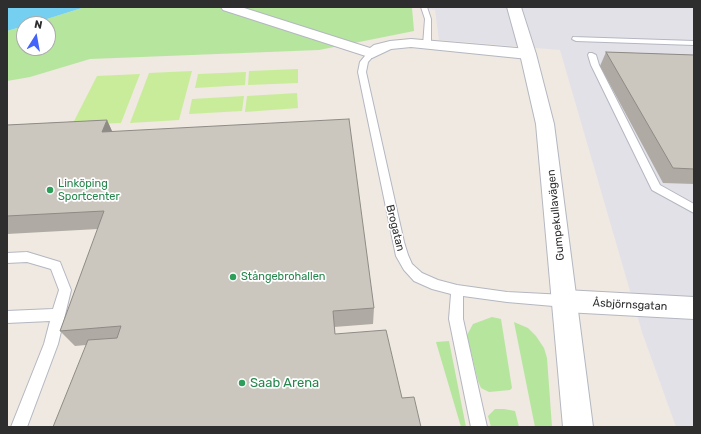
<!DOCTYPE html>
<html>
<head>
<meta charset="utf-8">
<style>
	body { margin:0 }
	#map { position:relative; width:701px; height:434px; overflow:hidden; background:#efe9e1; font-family:Rubik,sans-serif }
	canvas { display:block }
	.frame { position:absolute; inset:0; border:8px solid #2e2e2e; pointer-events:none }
	.north { position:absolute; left:16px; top:16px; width:40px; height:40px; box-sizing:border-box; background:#fff; border:1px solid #ababab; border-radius:50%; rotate:11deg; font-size:11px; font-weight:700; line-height:16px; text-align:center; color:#2e2e2e }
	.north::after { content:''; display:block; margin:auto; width:14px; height:18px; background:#4264fb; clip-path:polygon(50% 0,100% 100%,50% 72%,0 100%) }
</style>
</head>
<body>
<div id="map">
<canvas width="701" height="434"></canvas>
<div class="frame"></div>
<div class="north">N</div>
</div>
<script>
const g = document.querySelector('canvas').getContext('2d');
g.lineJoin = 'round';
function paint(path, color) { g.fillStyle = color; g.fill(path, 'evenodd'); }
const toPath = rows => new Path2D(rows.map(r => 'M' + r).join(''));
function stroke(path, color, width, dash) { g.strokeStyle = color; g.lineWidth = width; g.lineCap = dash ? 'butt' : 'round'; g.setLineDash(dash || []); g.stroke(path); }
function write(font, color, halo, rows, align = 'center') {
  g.font = font + ' Rubik,sans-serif'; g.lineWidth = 3.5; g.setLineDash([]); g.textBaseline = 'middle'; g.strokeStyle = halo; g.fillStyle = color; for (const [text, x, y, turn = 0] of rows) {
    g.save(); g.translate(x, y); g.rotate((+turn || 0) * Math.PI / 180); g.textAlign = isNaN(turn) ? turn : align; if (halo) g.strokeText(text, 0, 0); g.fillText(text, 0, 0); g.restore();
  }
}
paint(toPath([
	[410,7,694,7,694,427,676,427,642,332,560,50,439,40,435,10]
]), '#e3e1e8');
paint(toPath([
	[85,7,410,7,412,8,414,31,319,50,90,59,30,77,7,81,7,31,24,26,24,48,48,48,48,24,31,24],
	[492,317,501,319,512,388,510,390,489,392,481,388,478,381,467,335,473,324],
	[514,322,528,328,536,336,544,348,547,358,552,427,535,427],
	[449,341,466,427,461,427,436,342],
	[495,409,504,409,515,411,519,427,491,427,488,416]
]), '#b6e59e');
paint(toPath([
	[298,69,298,83,248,85,249,71],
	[192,71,179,120,130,123,149,73],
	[246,72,245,85,195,88,198,74],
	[140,74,121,123,72,125,97,76],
	[297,93,298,108,245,112,247,96],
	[244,96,242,111,189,114,192,99]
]), '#c9ec9a');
paint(toPath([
	[7,7,85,7,31,24,24,24,24,26,7,31]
]), '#75cff0');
const lane = toPath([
	[421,7,427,7,431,19,431,45,427,47,423,45,425,19,421,7],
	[573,37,694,41,694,45,576,41,572,39,573,37],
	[369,51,375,51,376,53,368,62,366,72,404,242,408,255,412,264,422,273,438,280,457,285,507,292,565,295,570,297,571,301,570,305,565,307,507,302,463,296,463,319,487,427,471,427,449,319,451,294,432,289,414,281,404,270,396,256,358,72,360,62,369,51],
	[589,53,592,53,596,55,599,65,660,185,694,204,694,213,652,190,591,65,588,55,589,53],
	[27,252,60,262,71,290,58,344,27,427,11,427,44,344,50,321,7,323,7,311,53,309,59,290,51,269,27,262,7,263,7,253,27,252]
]);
const street = toPath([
	[221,7,241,7,370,48,374,45,390,41,411,39,528,49,533,51,536,54,533,57,528,59,411,47,391,49,372,58,223,10,221,7],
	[565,290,694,297,694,319,565,312,556,309,552,301,556,293,565,290]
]);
const secondary = toPath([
	[507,7,521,7,536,54,554,124,593,427,563,427,536,124,520,54,507,7]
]);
stroke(lane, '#b4b7c1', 2);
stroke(street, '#b4b7c1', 2);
stroke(secondary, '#b4b7c1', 2);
paint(lane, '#fff');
paint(street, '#fff');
paint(secondary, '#fff');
paint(toPath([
	[606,52,694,55,694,184,663,183,600,66],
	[107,120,112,131,374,308,373,324,334,327,335,334,402,398,421,427,86,345,75,346,60,331,98,229,7,234,7,125]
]), '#afaba4');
paint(toPath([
	[107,120,115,138,102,132]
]), '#8e8b86');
const building = toPath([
	[606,52,694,55,694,169,673,168,606,52],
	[349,119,374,308,333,311,335,334,386,330,402,398,414,397,421,427,53,427,88,340,117,338,121,326,60,331,104,211,7,216,7,125,107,120,102,132,349,119]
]);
paint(building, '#cbc7bf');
stroke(building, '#8e8b86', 1);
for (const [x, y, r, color] of [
	[50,190,4,"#2e9e5b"],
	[233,277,4,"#2e9e5b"],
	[242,383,4,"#2e9e5b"]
]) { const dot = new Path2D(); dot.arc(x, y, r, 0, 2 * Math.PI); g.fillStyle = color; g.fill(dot); stroke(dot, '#fff', 1.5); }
write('11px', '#27864d', '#fff', [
	["Linköping",58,184],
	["Sportcenter",58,197],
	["Stångebrohallen",241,277]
], 'left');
write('11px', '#2e2e2e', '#fff', [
	["Gumpekullavägen",556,215,-96],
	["Brogatan",395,228,76],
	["Åsbjörnsgatan",630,305,3]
]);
write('13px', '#27864d', '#fff', [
	["Saab Arena",250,383]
], 'left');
</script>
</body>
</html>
